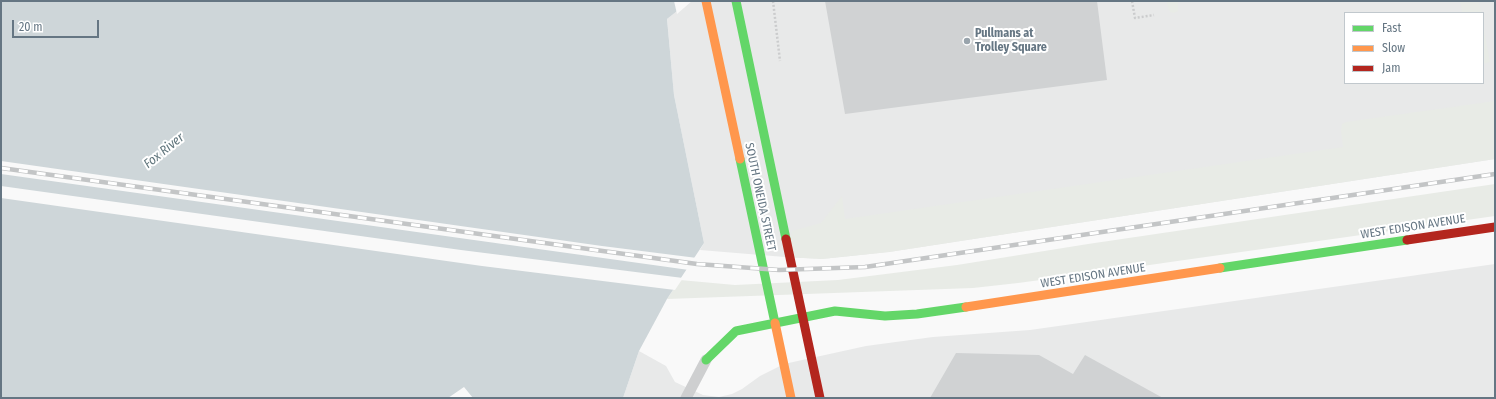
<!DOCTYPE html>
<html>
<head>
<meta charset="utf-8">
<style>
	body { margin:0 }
	#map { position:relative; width:1496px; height:399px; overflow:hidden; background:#f9f9f9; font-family:"Fira Sans Condensed",sans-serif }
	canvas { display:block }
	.frame { position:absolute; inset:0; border:2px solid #657683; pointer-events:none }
	.legend { position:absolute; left:1344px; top:12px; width:140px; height:72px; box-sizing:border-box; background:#fff; border:1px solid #c1c8cd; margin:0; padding:5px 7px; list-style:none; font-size:12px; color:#657683 }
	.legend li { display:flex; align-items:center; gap:8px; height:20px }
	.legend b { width:20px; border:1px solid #c1c8cd }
	.scale { position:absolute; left:12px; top:20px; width:87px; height:18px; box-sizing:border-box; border:2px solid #657683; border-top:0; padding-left:5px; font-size:12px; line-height:14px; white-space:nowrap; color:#657683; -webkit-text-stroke:3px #fff; paint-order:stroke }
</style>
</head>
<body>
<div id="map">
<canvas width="1496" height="399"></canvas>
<div class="frame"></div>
<ul class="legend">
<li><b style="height:5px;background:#63d668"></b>Fast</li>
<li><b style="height:5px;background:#ff974d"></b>Slow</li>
<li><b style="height:5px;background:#b3261e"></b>Jam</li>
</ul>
<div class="scale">20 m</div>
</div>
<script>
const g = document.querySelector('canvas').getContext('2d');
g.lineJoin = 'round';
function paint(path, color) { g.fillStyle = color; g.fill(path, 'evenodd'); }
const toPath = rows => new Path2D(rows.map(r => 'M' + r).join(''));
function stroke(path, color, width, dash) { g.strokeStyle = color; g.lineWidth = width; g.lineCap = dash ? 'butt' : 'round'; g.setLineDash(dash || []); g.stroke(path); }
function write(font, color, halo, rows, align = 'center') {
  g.font = font + ' "Fira Sans Condensed",sans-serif'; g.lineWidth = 4; g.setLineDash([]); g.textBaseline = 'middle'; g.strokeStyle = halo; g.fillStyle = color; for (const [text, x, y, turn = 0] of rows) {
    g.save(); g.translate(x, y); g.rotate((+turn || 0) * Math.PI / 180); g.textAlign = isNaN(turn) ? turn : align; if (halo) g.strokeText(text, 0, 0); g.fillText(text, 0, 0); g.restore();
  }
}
paint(toPath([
	[690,1,1495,1,1495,159,889,252,822,259,785,257,700,250,704,243,674,95,667,19],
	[1345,13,1483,13,1483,83,1345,83],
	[1495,264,1495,398,623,398,639,351,666,366,675,382,703,395,719,397,732,394,742,389,760,376,784,364,866,346,933,337,1030,330]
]), '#e8e9e9');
paint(toPath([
	[1166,1,1178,1,1178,11,1174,13,1170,12],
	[1460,1,1479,1,1481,13,1462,13],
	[1483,25,1490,62,1483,64],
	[1495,101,1495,159,889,252,822,259,785,257,792,231,821,223,842,196,845,219,1343,147,1341,131,1342,124,1346,122],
	[1495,184,1495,216,1093,273,1018,283,973,288,667,299,680,280,735,285,838,280,957,265,1088,244]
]), '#e8ebe6');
paint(toPath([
	[1,1,690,1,667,19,674,95,704,243,667,299,639,351,623,398,473,398,464,387,448,398,1,398]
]), '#ced6d9');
paint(toPath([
	[674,1,692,1,677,14],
	[1,161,602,246,697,258,689,270,1,174],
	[1,186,461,250,683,278,675,290,482,266,1,198]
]), '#f9f9f9');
paint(toPath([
	[825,1,1097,1,1107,80,845,114],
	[956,353,1039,355,1073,374,1085,355,1163,398,930,398]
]), '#d0d2d3');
stroke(toPath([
	[773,1,780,61],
	[1132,1,1135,18,1154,15]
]), '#cbcccd', 2.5, [2, 2]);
stroke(toPath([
	[686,398,706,360]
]), '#cecfd0', 11);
stroke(toPath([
	[736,1,786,239],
	[740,159,775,323],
	[1220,268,1407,240],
	[706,360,736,331,835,311,885,316,917,314,966,307]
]), '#63d668', 9);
stroke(toPath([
	[706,1,740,159],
	[966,307,1220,268],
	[775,323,791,398]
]), '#ff974d', 9);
stroke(toPath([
	[786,239,820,398],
	[1407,240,1495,227]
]), '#b3261e', 9);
const rail = toPath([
	[1,168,697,264,779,270,865,267,1495,174]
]);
stroke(rail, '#c3c5c6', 4.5);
stroke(rail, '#fff', 3, [9]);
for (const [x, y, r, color] of [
	[967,41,4,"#99a4ac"]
]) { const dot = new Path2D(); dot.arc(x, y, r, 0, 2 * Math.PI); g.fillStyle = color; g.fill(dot); stroke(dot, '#fff', 1.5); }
write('bold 12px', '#657683', '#fff', [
	["Pullmans at",975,34],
	["Trolley Square",975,48]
], 'left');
write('12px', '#657683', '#fff', [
	["SOUTH ONEIDA STREET",760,197,78],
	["WEST EDISON AVENUE",1413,227,-9],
	["WEST EDISON AVENUE",1093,276,-9]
]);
write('italic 13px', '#60757c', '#fff', [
	["Fox River",164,151,-39]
]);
</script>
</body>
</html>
